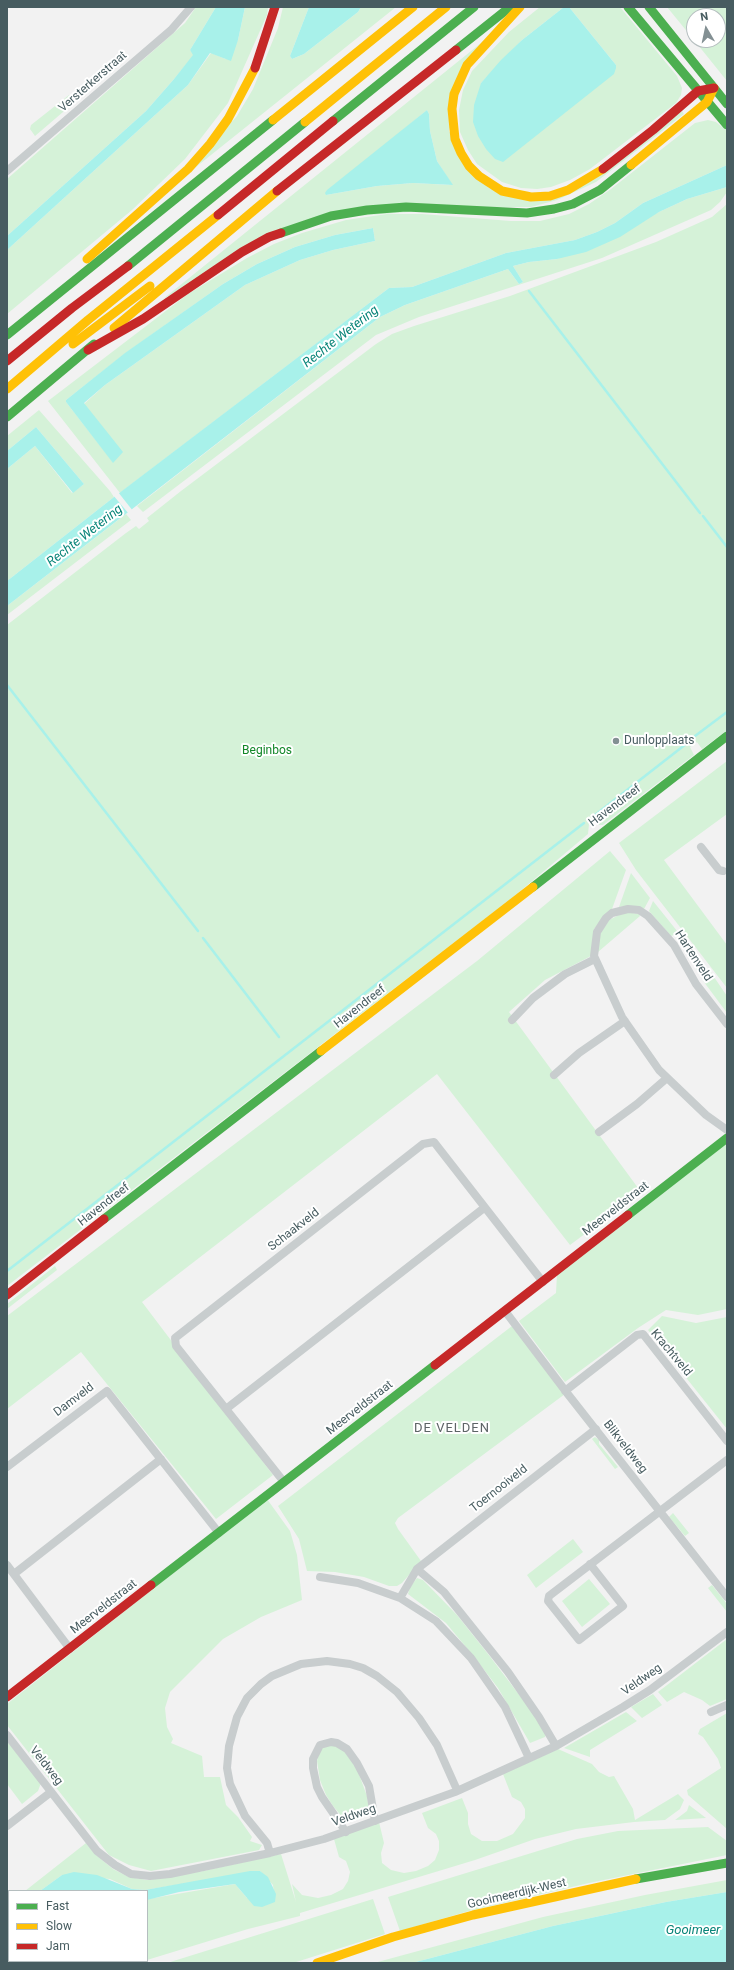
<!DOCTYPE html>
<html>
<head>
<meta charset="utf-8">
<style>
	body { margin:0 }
	#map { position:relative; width:734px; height:1970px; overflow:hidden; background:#f2f2f2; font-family:Roboto,sans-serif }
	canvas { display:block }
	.frame { position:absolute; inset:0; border:8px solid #475c60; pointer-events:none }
	.legend { position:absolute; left:8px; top:1890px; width:140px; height:72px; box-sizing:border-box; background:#fff; border:1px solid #b5bebf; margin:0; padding:5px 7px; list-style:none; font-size:12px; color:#475c60 }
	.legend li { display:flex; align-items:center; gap:8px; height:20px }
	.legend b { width:20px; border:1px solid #b5bebf }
	.north { position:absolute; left:686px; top:8px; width:40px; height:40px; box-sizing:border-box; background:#fff; border:1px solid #b5bebf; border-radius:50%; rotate:351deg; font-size:11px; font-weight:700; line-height:16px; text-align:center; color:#475c60 }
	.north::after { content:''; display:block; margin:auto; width:14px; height:18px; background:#839093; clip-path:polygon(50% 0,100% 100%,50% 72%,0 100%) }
</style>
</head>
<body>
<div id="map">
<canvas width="734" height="1970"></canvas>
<div class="frame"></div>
<ul class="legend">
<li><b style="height:5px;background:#4caf50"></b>Fast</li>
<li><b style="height:5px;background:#ffc107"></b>Slow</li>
<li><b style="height:5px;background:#c62828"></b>Jam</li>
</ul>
<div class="north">N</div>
</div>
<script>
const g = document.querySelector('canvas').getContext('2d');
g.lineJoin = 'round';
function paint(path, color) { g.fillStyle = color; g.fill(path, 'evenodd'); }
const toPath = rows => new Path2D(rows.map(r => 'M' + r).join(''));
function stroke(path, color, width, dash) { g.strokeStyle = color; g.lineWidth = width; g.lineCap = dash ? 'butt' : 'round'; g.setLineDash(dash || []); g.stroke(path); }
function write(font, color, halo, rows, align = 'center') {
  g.font = font + ' Roboto,sans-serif'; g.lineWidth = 4; g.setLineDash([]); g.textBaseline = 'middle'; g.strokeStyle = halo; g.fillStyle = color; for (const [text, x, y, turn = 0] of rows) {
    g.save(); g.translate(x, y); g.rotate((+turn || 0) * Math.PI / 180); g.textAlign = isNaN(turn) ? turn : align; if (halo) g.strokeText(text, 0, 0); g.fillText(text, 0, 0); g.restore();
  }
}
paint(toPath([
	[196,7,216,7,190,50,194,55,174,79,146,111,7,236,7,179,185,23],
	[245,7,268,7,267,15,228,103,185,159,132,210,7,314,7,250,188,85,211,53,226,59,238,40],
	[283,7,309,7,290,56,292,59,304,54,358,12,361,7,396,7,181,179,237,116,253,89,278,28],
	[540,7,564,7,522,40,481,83,616,68,616,65,569,7,620,7,677,76,682,88,681,95,676,103,590,169,570,180,551,187,537,189,521,188,502,182,477,164,468,150,460,132,459,110,463,90,472,71,509,32],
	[667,7,727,7,727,81,694,40,718,40,718,16,694,16,694,40],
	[486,39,468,59,449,131,489,188,557,197,682,111,684,114,596,182,557,200,531,207,472,207,306,220,163,299],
	[427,110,429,114,430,131,437,161,452,185,413,183,377,186,326,195],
	[69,95,72,95,77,100,35,136,30,129,31,125],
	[708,120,716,122,727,131,727,165,643,203,615,223,597,232,575,240,506,253,412,287,389,288,120,493,48,401,188,294,247,258,274,244,302,233,346,220,387,214,422,214,511,221,540,221,569,214,589,204,611,189,695,123],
	[373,228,375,241,333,250,300,260,245,285,105,385,84,404,113,462,66,402,66,400,126,353,223,284,257,264,295,247,335,235],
	[727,187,727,192,720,202,711,210,602,258,419,317,376,335,143,512,137,506,380,317,405,305,508,269,519,284,523,282,513,266,529,262,557,259,687,199],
	[727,204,727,730,702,749,697,742,690,747,694,755,603,825,599,825,594,821,589,824,588,834,512,898,7,1286,7,625,126,533,136,526,139,529,149,521,147,518,181,491,376,344,392,334,414,326,510,296,656,242,712,217],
	[39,410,110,491,114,497,7,581,7,469,35,446,72,493,84,484,36,427,7,451,7,436],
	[126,514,131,520,7,615,7,606],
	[727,761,727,814,664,860,727,945,727,988,636,870,619,843],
	[610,851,626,870,612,909,594,929,591,956,545,980,509,1012,641,1192,570,1245,437,1074,142,1302,273,1475,216,1519,81,1352,7,1409,7,1316,477,961],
	[631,873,650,898,644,909,628,906,619,907],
	[653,901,714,977,727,996,727,1013,704,982,676,934,671,936,649,911],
	[625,912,639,914,640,916,598,952,598,937,609,920],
	[727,1143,727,1309,698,1315,666,1310,638,1328,565,1382,519,1321,556,1293,557,1274],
	[55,1266,57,1270,7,1309,7,1304],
	[662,1316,696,1323,727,1317,727,1429,648,1330],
	[512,1326,565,1394,398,1518,395,1523,398,1529,421,1561,402,1583,397,1586,389,1586,364,1577,335,1572,307,1571,299,1539,278,1506],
	[595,1437,599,1440,599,1444,618,1467,615,1469,592,1439],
	[267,1499,290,1531,297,1555,302,1600,261,1617,223,1639,170,1692,165,1708,167,1727,173,1739,171,1743,202,1756,204,1777,220,1777,226,1805,238,1817,252,1837,250,1841,262,1845,259,1850,151,1871,129,1865,109,1855,7,1725,7,1704],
	[673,1513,689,1533,685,1536,669,1517],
	[573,1539,583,1552,536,1588,527,1575],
	[417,1578,423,1580,457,1615,488,1654,530,1709,546,1734,545,1737,530,1743,498,1688,475,1658,446,1623,408,1594,410,1587],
	[589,1579,610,1604,582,1627,562,1601],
	[712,1585,727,1604,727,1612,708,1588],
	[727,1639,727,1699,710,1706,702,1700,684,1692,667,1702,658,1692],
	[653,1694,662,1705,642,1718,631,1707],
	[626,1712,637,1721,590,1750,590,1757,564,1748],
	[727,1713,727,1829,688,1795,687,1790,721,1768,718,1759,703,1737,698,1734,700,1729],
	[7,1741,41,1783,38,1791,22,1804,7,1784],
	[326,1745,336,1745,345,1752,357,1769,367,1796,369,1810,343,1818,333,1806,326,1795,320,1780,317,1761,320,1749],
	[558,1749,592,1764,599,1772,609,1777,614,1776,633,1809,635,1820,678,1794,684,1800,680,1809,665,1820,634,1822,576,1829,535,1839,475,1860,300,1913,300,1916,248,1929,147,1960,148,1899,235,1884,247,1898,275,1902,273,1885,260,1871,145,1890,132,1889,110,1879,62,1875,40,1891,25,1891,86,1843,95,1854,113,1869,129,1877,147,1880,203,1871,281,1854,296,1902,292,1884,302,1895,318,1898,331,1895,343,1889,348,1881,350,1872,346,1861,339,1857,334,1839,379,1822,384,1843,381,1853,382,1863,391,1870,404,1873,416,1871,428,1866,435,1860,439,1850,439,1841,436,1834,428,1828,422,1813,462,1798,468,1813,468,1824,471,1834,482,1841,497,1841,513,1834,525,1818,525,1809,521,1802,512,1797,503,1774],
	[689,1805,706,1818,675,1820,687,1811],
	[708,1827,727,1841,727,1855,589,1883,469,1911,400,1931,388,1897,577,1839,618,1831],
	[727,1880,727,1892,666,1902,553,1926,412,1963,374,1963,543,1917,645,1895],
	[373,1899,385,1934,293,1963,167,1963],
	[9,1922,9,1961,146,1961,141,1963,7,1963,7,1924]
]), '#d5f2d8');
paint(toPath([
	[216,7,245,7,238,40,231,61,210,53,188,85,7,250,7,236,146,111,174,79,193,55,190,50],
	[309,7,361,7,358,12,304,54,292,59,290,56],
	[564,7,569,7,616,65,616,68,614,74,503,162,495,159,486,149,478,136,473,122,474,105,481,83,501,60,522,40],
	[427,110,429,114,430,131,437,161,453,185,413,183,377,186,326,195,325,193,327,190],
	[727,165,727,187,687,199,659,212,620,237,586,252,557,259,529,262,513,266,523,282,519,284,508,269,405,305,380,317,7,606,7,581,114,497,389,288,412,287,506,253,575,240,597,232,615,223,643,203],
	[373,228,375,241,333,250,300,260,245,285,105,385,84,403,123,452,113,463,66,402,66,400,125,353,223,284,257,264,295,247,335,235],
	[36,427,84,484,73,493,35,446,7,469,7,451],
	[250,1871,260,1871,268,1877,276,1894,275,1902,262,1907,254,1906,235,1884,179,1892,147,1900,147,1891,40,1891,62,1875,74,1872,97,1875,132,1889,145,1890],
	[727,1892,727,1963,412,1963,553,1926,666,1902]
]), '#a8f1ea');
paint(toPath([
	[118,492,133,511,129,514,113,495]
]), '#f2f2f2');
stroke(toPath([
	[529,291,700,513],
	[703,516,727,547],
	[7,685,198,931],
	[695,736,727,712],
	[595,815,686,744],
	[203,938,279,1037],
	[7,1271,584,823]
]), '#a8f1ea', 2.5);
stroke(toPath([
	[7,171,171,30,191,7],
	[701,847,719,870,723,871],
	[512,1020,533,998,565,974,595,959],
	[727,1024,696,984,674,945,648,916,639,910,628,909,612,913,606,918,597,932,594,956,622,1017,659,1070,706,1115,727,1130],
	[554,1075,579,1053,625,1021],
	[599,1132,637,1104,667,1078],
	[505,1311,567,1393,727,1597],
	[565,1391,637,1335,643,1334,727,1441],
	[226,1409,484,1208],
	[7,1467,107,1391,219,1533],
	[284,1482,176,1346,175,1338,423,1144,434,1142,543,1282],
	[590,1564,623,1606,579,1640,548,1601,549,1596,727,1460],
	[7,1565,70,1649],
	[417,1569,596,1429],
	[14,1574,161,1459],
	[320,1577,358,1583,400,1598,436,1621,471,1658,505,1707,529,1758],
	[400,1598,417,1569,444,1592,508,1672,539,1717,556,1746],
	[711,1712,727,1705],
	[7,1735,97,1851,115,1865,131,1874,150,1876,170,1874,270,1853,324,1839,455,1792,556,1746,623,1707,650,1690,727,1632],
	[7,1826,51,1792],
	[346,1832,322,1797,317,1787,313,1768,313,1759,320,1745,331,1742,337,1743,347,1749,357,1763,369,1786,375,1821],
	[270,1853,267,1843,245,1816,230,1784,227,1768,229,1746,237,1717,247,1698,261,1684,272,1676,301,1664,327,1661,350,1664,363,1668,377,1676,397,1692,419,1718,437,1745,457,1790]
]), '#c8cdce', 8);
stroke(toPath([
	[628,7,727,125],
	[649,7,727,104],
	[456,50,510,7],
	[333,121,474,7],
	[281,233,331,216,367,210,406,207,527,213,554,209,573,204,600,190,631,165],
	[128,266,305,122],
	[7,335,273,120],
	[7,417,94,344],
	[533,887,727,736],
	[628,1215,727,1138],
	[104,1219,321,1051],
	[151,1585,435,1365],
	[636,1879,727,1863]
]), '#4caf50', 9);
stroke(toPath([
	[520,7,467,65,454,94,452,109,455,139,461,153,469,166,479,176,502,191,531,197,550,196,568,190,603,169],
	[273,120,413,7],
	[305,122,446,7],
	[631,165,707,102,714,88],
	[87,259,188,169,210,144,228,119,255,68],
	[114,328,277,191],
	[73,344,150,286],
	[7,389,88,320,218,215],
	[321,1051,533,887],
	[317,1963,393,1937,473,1915,636,1879]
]), '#ffc107', 9);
stroke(toPath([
	[255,68,275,7],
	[603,169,653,130,698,91,714,88],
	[277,191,456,50],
	[218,215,333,121],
	[88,350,143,319,242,252,269,237,281,233],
	[7,361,72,308,128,266],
	[7,1295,104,1219],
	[435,1365,628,1215],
	[7,1697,151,1585]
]), '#c62828', 9);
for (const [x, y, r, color] of [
	[616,741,4,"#839093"]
]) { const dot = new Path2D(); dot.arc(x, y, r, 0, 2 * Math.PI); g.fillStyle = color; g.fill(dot); stroke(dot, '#fff', 1.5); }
write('12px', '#475c60', '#fff', [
	["Versterkerstraat",93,82,-41],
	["Havendreef",615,806,-37],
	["Hartenveld",693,956,57],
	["Havendreef",360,1007,-38],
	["Havendreef",104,1205,-38],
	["Meerveldstraat",616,1209,-38],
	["Schaakveld",294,1230,-38],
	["Krachtveld",671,1353,50],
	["Damveld",74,1400,-37],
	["Meerveldstraat",360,1408,-38],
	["Blikveldweg",625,1447,52],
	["Toernooiveld",499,1489,-38],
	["Meerveldstraat",104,1607,-38],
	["Veldweg",642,1680,-35],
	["Veldweg",46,1766,52],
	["Veldweg",354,1816,-19],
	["Gooimeerdijk-West",517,1894,-13]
]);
write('12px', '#475c60', '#fff', [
	["Dunlopplaats",624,741]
], 'left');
write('12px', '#128728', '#fff', [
	["Beginbos",267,751]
]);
write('italic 13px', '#088478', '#fff', [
	["Rechte Wetering",341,337,-38],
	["Rechte Wetering",85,536,-38],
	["Gooimeer",693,1931]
]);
g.letterSpacing = '1px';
write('13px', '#5d6466', '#fff', [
	["DE VELDEN",452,1429]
]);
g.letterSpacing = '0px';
</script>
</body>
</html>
